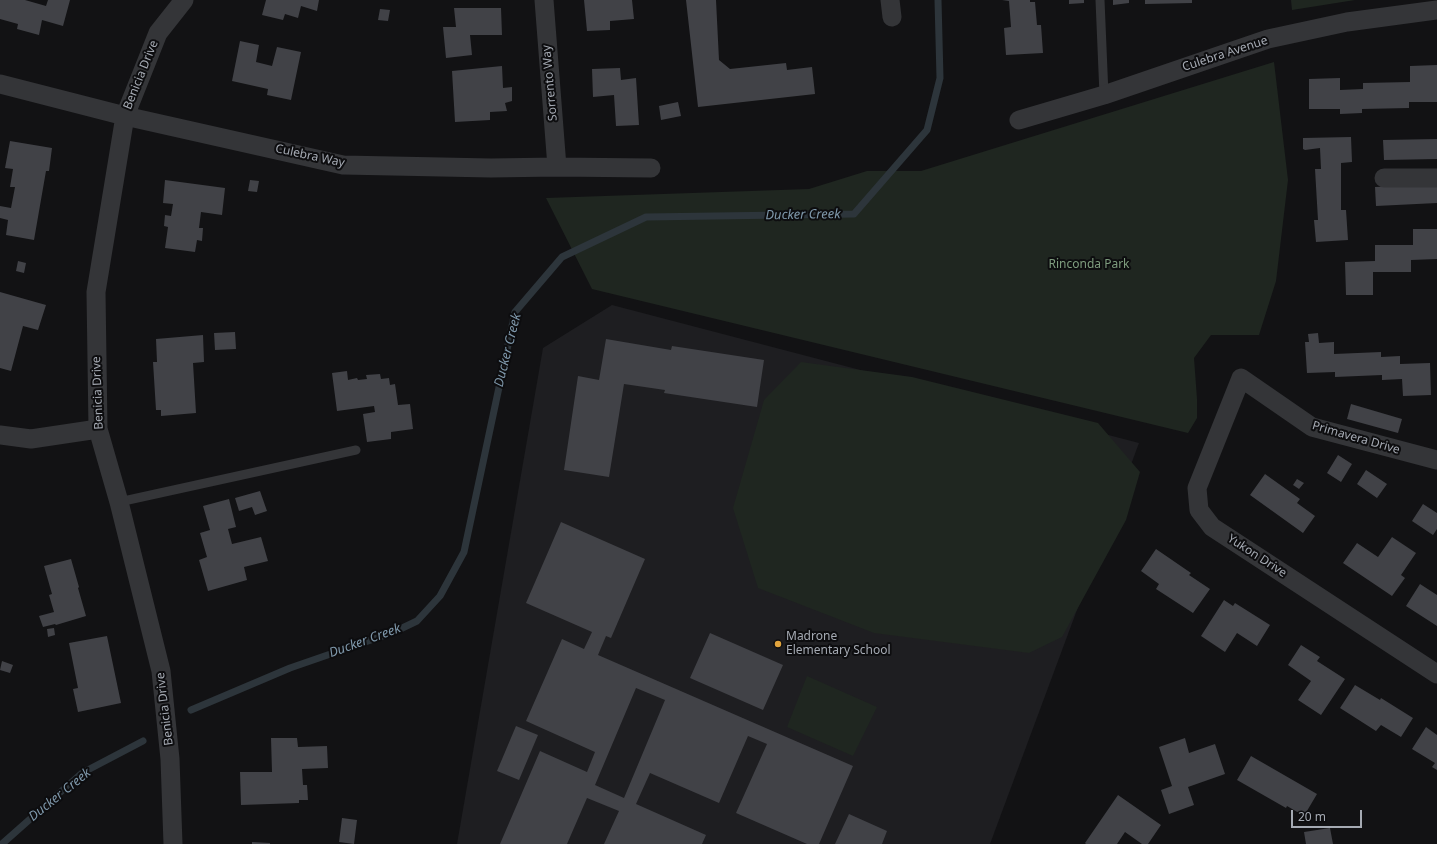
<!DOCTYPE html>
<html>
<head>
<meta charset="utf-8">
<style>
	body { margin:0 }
	#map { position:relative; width:1437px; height:844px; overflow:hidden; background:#121214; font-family:"Noto Sans",sans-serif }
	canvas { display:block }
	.scale { position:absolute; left:1291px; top:810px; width:71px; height:18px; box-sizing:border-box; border:2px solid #a5aab3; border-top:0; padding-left:5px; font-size:12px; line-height:14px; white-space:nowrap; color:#a5aab3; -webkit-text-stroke:3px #0d0d0f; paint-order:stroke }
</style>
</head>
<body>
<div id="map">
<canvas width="1437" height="844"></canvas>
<div class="scale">20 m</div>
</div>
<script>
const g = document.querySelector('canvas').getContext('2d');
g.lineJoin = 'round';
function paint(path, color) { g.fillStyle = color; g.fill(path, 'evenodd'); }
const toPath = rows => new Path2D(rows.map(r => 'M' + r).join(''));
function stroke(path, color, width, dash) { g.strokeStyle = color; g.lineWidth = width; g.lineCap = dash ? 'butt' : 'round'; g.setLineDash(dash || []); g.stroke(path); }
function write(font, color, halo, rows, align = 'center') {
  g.font = font + ' "Noto Sans",sans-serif'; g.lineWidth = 4; g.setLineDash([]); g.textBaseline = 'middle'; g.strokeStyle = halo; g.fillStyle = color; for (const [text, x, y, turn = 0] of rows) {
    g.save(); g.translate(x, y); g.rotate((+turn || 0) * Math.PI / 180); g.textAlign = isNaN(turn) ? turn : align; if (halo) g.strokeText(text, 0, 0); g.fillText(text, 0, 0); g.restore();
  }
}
paint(toPath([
	[612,305,1139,443,990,844,457,844,543,348]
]), '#1e1e21');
paint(toPath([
	[1291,0,1355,0,1292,10],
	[1274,62,1288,180,1276,281,1259,335,1211,335,1194,358,1197,399,1197,418,1188,433,592,289,546,198,809,189,867,171,921,171],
	[801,362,912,377,1098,423,1140,472,1126,520,1062,637,1029,653,874,633,758,588,733,508,764,400],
	[807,676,877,707,853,756,787,727]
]), '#1f2620');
stroke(toPath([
	[191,710,290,668,394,632,417,621,440,596,464,552,515,312,562,257,646,217,854,214,927,130,940,78,938,0],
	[2,844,82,773,143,741]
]), '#2d353b', 7);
paint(toPath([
	[0,0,25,0,46,6,48,0,70,0,63,26,42,20,39,35,17,29,18,24,0,19],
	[266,0,319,0,317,11,301,6,298,18,285,14,283,20,262,15],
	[584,0,632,0,634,19,610,21,610,30,587,31],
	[686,0,716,0,719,60,730,69,786,63,787,70,812,67,815,94,698,107],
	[1002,0,1030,0,1030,2,1035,2,1037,25,1041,25,1043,53,1006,55,1004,28,1011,27,1009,1],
	[1069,0,1084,0,1084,3,1069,4],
	[1113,0,1129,0,1129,3,1113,5],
	[1145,0,1192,0,1192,3,1145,4],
	[454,8,501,8,502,35,470,35,472,55,446,58,443,27,456,27],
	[380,9,390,10,388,21,378,20],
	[240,41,259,45,256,62,272,66,277,47,301,52,291,100,267,95,268,89,232,81],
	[1437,65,1437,102,1409,102,1409,108,1362,109,1362,113,1340,114,1340,109,1309,109,1309,79,1340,78,1340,90,1363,89,1363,83,1410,82,1410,66],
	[502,66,503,88,512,87,512,101,505,103,507,111,490,112,490,120,455,122,452,71],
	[620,68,621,80,636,78,639,125,616,126,614,95,593,97,592,69],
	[678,102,681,116,661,120,659,106],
	[1351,137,1352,162,1341,163,1341,210,1346,210,1348,240,1316,242,1314,220,1318,220,1315,169,1321,169,1320,148,1305,150,1303,149,1303,138],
	[1437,139,1437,159,1384,160,1383,140],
	[10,141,52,148,49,171,46,171,34,240,6,235,8,220,0,218,0,206,11,208,15,187,10,187,13,169,5,168],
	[165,180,225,188,222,215,201,212,199,228,203,228,202,241,197,240,195,252,165,248,168,227,164,226,165,215,171,216,173,204,163,203],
	[250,180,259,181,257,192,248,191],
	[1437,185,1437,203,1376,206,1375,187],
	[1413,229,1437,229,1437,259,1411,260,1411,272,1373,272,1373,295,1346,295,1345,262,1375,261,1375,245,1413,245],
	[18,261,26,263,24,273,16,271],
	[0,292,46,305,38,330,23,326,11,371,0,368],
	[235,332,236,349,215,350,214,333],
	[1318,333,1319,343,1334,342,1334,354,1381,352,1381,357,1400,356,1400,364,1430,363,1431,395,1403,396,1402,379,1382,380,1382,375,1335,377,1335,372,1307,373,1305,342,1309,342,1308,334],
	[203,335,204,362,193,363,196,413,161,416,161,410,156,410,153,362,157,362,156,339],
	[606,339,671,350,672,346,764,360,757,407,664,393,665,390,624,384,609,477,564,470,578,376,599,380],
	[347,371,348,380,357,378,358,380,367,379,366,375,380,374,381,379,389,378,390,385,395,384,398,405,410,404,413,429,391,432,391,439,367,442,363,414,375,412,374,406,337,411,332,373],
	[1351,404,1402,419,1398,433,1347,419],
	[1338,455,1352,464,1341,482,1327,473],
	[1366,470,1387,484,1377,498,1357,484],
	[1265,474,1300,499,1297,503,1315,516,1303,533,1250,495],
	[1297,479,1304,483,1299,489,1293,485],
	[260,491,267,511,255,515,252,507,239,511,235,498],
	[229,499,236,527,228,529,232,544,261,537,268,561,244,567,247,580,208,591,199,560,207,557,200,533,210,530,203,506],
	[1423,504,1437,513,1437,529,1433,535,1412,521],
	[561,522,645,559,611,638,606,636,598,655,853,766,819,844,807,844,736,813,767,744,748,736,719,803,650,773,636,804,706,835,702,844,604,844,619,811,587,798,567,844,500,844,540,751,587,772,595,752,526,721,562,639,584,649,592,632,526,603],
	[636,688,665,700,624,798,595,785],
	[1392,537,1416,553,1401,575,1405,578,1392,596,1343,563,1357,543,1378,557],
	[1156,549,1191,573,1189,575,1210,589,1193,613,1156,589,1159,584,1141,571],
	[71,559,79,587,78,588,86,616,56,625,55,624,43,627,39,616,54,612,49,595,52,594,44,566],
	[1420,584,1437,595,1437,626,1406,606],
	[1224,600,1233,606,1235,603,1270,625,1257,646,1237,633,1225,652,1201,636],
	[54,628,55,635,48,637,47,629],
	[710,633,783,665,763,710,690,678],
	[107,636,121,703,78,712,73,689,78,688,69,643],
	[1301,645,1320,657,1317,661,1345,679,1321,715,1298,700,1311,681,1288,665],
	[2,661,13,665,10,673,0,670],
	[1355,685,1380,700,1381,698,1413,718,1401,737,1381,725,1376,731,1340,708],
	[516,726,538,735,519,780,497,771],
	[1426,727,1437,735,1437,770,1432,767,1435,763,1412,749],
	[271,738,297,738,298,747,327,746,328,768,302,769,303,785,307,785,308,800,299,800,299,803,241,805,240,772,272,772],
	[1185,738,1189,753,1215,744,1225,774,1188,787,1194,805,1169,814,1161,790,1172,786,1159,747],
	[1251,756,1317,794,1304,816,1287,806,1286,808,1237,780],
	[1118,795,1161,825,1148,844,1142,844,1125,832,1117,844,1086,844,1085,843],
	[849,814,887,831,882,844,835,844],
	[342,818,357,820,354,844,339,842],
	[1330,828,1333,844,1306,844,1304,832],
	[252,842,270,843,270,844,252,844]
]), '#414247');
stroke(toPath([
	[1100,0,1104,95],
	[119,502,356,450]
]), '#343538', 9);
stroke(toPath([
	[544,0,557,167],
	[890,0,892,17],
	[0,84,125,116,343,165,491,168,557,167,651,168],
	[1019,120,1104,95,1268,39,1347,22,1437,10],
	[1384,178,1437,178],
	[0,435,31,439,98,429],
	[1437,460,1312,427,1241,378,1197,488,1199,510,1212,527,1437,674],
	[173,844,170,759,161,671,119,502,98,429,96,292,125,116,158,33,184,0]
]), '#343538', 19);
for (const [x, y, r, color] of [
	[778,644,4,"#e1a43d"]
]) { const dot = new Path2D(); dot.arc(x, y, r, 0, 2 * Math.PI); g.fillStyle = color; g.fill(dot); stroke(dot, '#0d0d0f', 1.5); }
write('12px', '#a5aab3', '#0d0d0f', [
	["Culebra Avenue",1225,54,-18],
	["Benicia Drive",141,75,-68],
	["Sorrento Way",550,83,-95],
	["Culebra Way",310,156,12],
	["Benicia Drive",98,393,-92],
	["Primavera Drive",1356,438,16],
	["Yukon Drive",1257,556,33],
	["Benicia Drive",165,709,-97]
]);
write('12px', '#7e9c7e', '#0d0d0f', [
	["Rinconda Park",1089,265]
]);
write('12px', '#a5aab3', '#0d0d0f', [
	["Madrone",786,637],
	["Elementary School",786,651]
], 'left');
write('italic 13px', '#7f98ab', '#0d0d0f', [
	["Ducker Creek",803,215,-1],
	["Ducker Creek",508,350,-76],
	["Ducker Creek",365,641,-20],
	["Ducker Creek",60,795,-39]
]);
</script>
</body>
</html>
